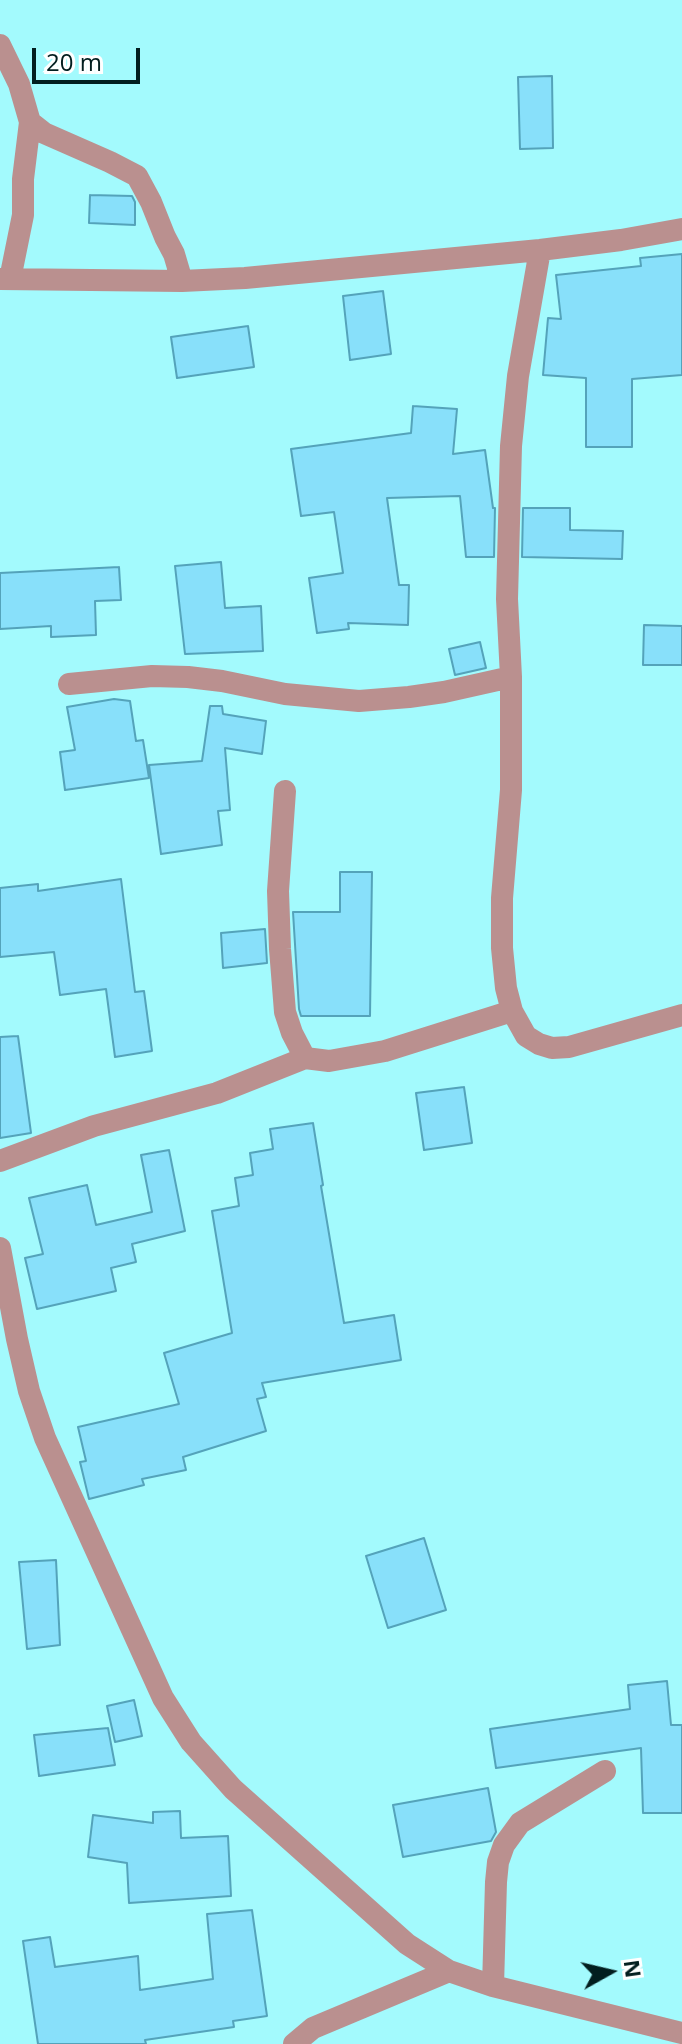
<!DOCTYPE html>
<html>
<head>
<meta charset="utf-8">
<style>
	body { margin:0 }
	#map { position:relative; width:682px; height:2044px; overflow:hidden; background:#a3fafd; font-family:"Open Sans",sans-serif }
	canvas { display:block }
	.north { position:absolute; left:570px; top:1932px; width:80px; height:80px; -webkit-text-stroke:6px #fff; paint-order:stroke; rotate:82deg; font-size:22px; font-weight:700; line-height:32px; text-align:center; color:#021e1f }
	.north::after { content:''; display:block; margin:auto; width:28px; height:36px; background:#021e1f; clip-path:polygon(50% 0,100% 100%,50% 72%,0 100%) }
	.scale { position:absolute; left:32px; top:48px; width:108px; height:36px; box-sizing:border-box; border:4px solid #021e1f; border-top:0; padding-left:10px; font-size:24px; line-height:28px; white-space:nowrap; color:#021e1f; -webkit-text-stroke:6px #fff; paint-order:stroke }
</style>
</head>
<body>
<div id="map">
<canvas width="682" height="2044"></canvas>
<div class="north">N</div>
<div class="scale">20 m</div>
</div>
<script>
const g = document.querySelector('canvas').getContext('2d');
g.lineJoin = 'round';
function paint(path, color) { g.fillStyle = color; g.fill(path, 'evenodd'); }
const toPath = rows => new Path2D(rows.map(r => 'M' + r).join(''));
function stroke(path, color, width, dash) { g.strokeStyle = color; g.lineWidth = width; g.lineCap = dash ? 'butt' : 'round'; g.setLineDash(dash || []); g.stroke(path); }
const building = toPath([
	[552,76,553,148,520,149,518,77,552,76],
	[90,195,132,196,135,202,135,225,89,223,90,195],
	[682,254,682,375,632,379,632,447,586,447,586,378,543,375,548,318,561,319,556,275,641,266,640,258,682,254],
	[383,291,391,354,350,360,343,296,383,291],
	[248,326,254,367,177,378,171,337,248,326],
	[413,406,457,409,453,454,485,450,493,508,495,508,494,557,466,557,460,496,387,498,399,585,409,585,408,625,348,623,349,629,317,633,309,578,343,573,334,512,301,516,291,449,411,433,413,406],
	[523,508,570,508,570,530,623,531,622,559,522,557,523,508],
	[221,562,225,608,261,606,263,651,185,654,175,566,221,562],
	[119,567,121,600,95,601,96,635,51,637,51,626,0,629,0,573,119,567],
	[644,625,682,626,682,665,643,665,644,625],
	[480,642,486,668,455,675,449,649,480,642],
	[114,699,130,701,136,741,143,740,149,778,65,790,60,752,75,750,67,707,114,699],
	[210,706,222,706,223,714,266,721,262,754,225,748,230,810,218,811,222,845,161,854,149,765,202,761,210,706],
	[340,872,372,872,370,1016,301,1016,299,1009,293,912,340,912,340,872],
	[121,879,135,992,144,991,152,1051,115,1057,106,989,60,995,54,952,0,957,0,888,38,884,38,891,121,879],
	[265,929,267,963,223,968,221,933,265,929],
	[18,1036,31,1133,0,1138,0,1037,18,1036],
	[464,1087,472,1143,424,1150,416,1093,464,1087],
	[313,1123,323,1185,321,1186,344,1323,394,1315,401,1360,262,1383,266,1397,257,1399,266,1431,183,1457,186,1470,142,1479,144,1485,89,1499,80,1462,86,1461,78,1427,179,1404,164,1353,232,1333,212,1211,239,1206,235,1178,253,1175,250,1153,273,1149,270,1129,313,1123],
	[169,1150,185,1231,132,1244,136,1262,111,1268,116,1291,37,1309,25,1258,43,1254,29,1198,87,1185,96,1225,152,1212,141,1155,169,1150],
	[424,1538,446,1610,388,1628,366,1556,424,1538],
	[56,1560,60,1645,27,1649,19,1562,56,1560],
	[667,1681,671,1725,682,1725,682,1813,643,1813,641,1748,496,1768,490,1729,630,1709,628,1685,667,1681],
	[134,1700,142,1736,115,1742,107,1706,134,1700],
	[108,1728,115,1765,39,1776,34,1735,108,1728],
	[488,1788,496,1832,491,1841,403,1857,393,1805,488,1788],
	[180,1811,181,1838,228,1836,231,1896,129,1903,127,1863,88,1857,93,1815,153,1823,153,1812,180,1811],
	[252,1910,267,2016,233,2021,234,2027,145,2040,146,2044,38,2044,23,1941,50,1937,55,1967,138,1956,140,1990,213,1979,207,1914,252,1910]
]);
paint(building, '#88e0fa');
stroke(building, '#54a3ba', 2);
stroke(toPath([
	[0,45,19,84,30,122,44,133,110,162,137,176,151,202,165,237,174,254,182,281],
	[540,250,518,376,511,446,507,599,511,677,511,790,502,898,502,948,506,988,512,1011,526,1036,539,1044,552,1048,569,1047,682,1015],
	[0,279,182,281,245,278,540,250,621,240,682,229],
	[10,279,23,215,23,179,30,122],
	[69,684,152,676,188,677,222,681,285,694,359,701,409,697,444,692,511,677],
	[285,791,278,891,280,949,285,1012,292,1033,305,1058,329,1061,385,1051,512,1011],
	[0,1161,94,1126,217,1093,305,1058],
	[0,1248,17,1339,29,1391,45,1438,163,1698,191,1742,233,1789,407,1944,449,1971,493,1986,682,2033],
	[493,1986,496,1882,498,1862,504,1845,520,1823,605,1771],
	[294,2044,313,2028,449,1971]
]), '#ba908f', 22);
</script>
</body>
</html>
